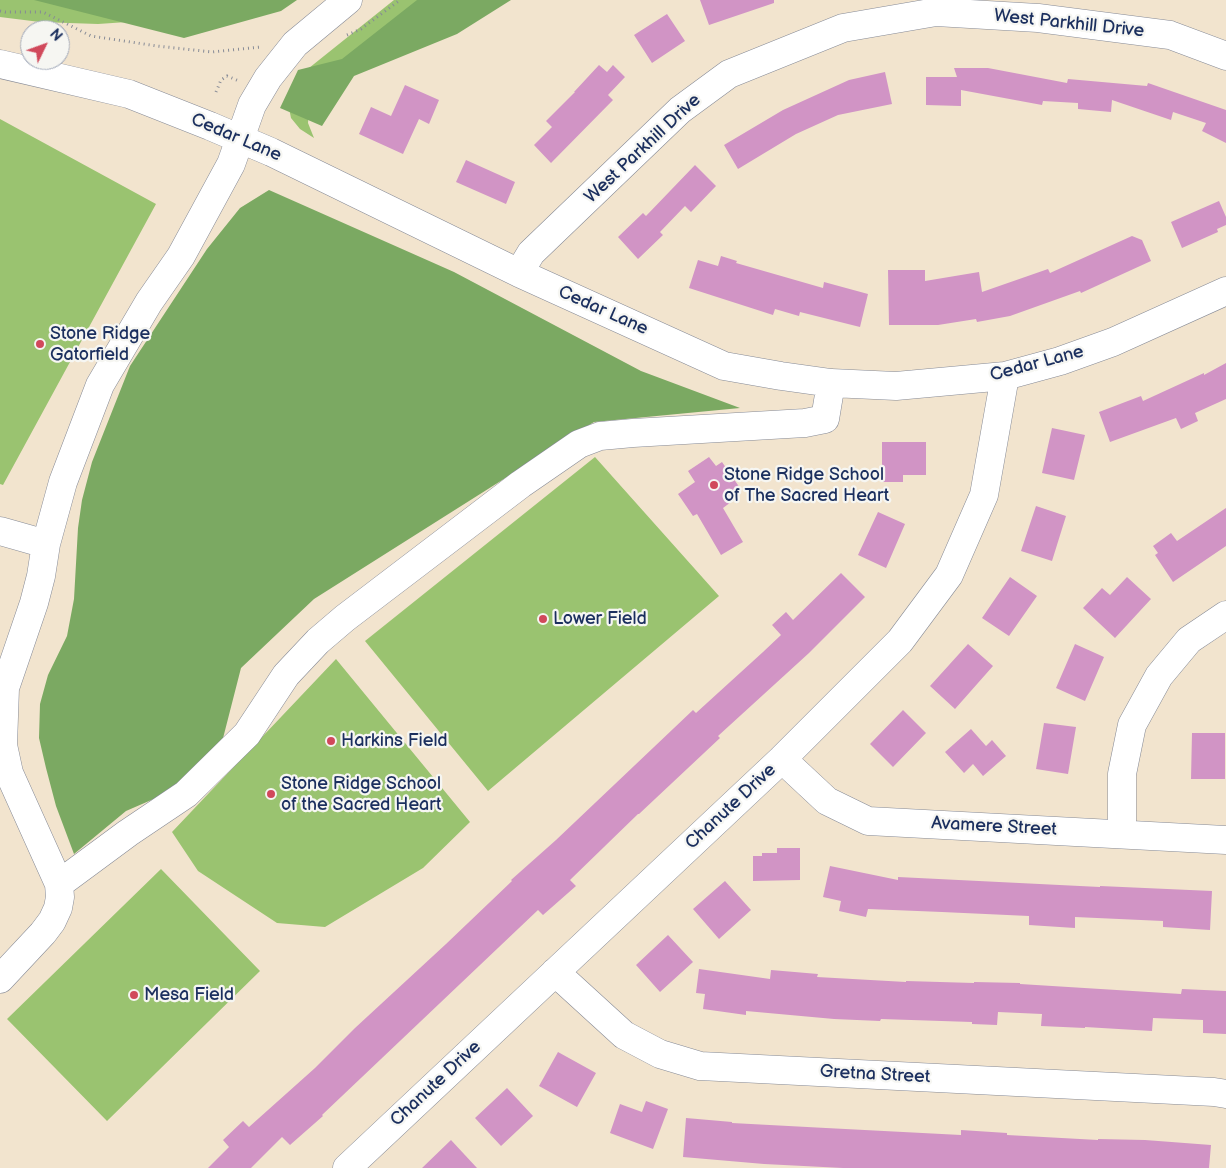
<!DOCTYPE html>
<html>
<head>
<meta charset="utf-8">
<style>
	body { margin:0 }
	#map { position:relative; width:1226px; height:1168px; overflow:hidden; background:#f2e4ce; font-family:"Balsamiq Sans",sans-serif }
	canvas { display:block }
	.north { position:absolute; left:20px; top:20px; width:50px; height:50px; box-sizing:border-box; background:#f6f6f2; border:1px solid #9ea6b7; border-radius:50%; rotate:48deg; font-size:14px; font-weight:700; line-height:20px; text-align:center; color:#1b2f5e }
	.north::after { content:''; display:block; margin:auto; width:18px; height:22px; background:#d1495b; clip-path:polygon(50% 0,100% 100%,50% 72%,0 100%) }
</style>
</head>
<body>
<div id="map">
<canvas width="1226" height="1168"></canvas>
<div class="north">N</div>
</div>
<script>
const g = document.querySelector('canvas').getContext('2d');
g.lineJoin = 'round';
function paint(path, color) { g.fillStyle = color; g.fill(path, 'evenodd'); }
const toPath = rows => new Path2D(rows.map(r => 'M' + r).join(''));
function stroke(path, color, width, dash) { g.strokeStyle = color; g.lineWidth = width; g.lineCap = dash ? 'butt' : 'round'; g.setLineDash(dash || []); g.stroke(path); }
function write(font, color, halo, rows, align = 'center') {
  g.font = font + ' "Balsamiq Sans",sans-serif'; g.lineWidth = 4.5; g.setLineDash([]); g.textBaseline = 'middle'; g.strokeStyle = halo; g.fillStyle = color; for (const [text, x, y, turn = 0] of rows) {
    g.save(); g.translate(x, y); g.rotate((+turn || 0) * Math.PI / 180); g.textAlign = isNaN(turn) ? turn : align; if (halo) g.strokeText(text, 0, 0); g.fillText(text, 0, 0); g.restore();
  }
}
paint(toPath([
	[0,0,248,0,156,20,98,24,40,22,0,17],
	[394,0,496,0,321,90,309,108,308,123,314,138,300,129,291,118,288,103,299,76],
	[0,119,156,204,3,485,0,484],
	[595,457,719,596,488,791,365,641],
	[336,659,470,822,423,868,325,927,277,923,198,871,172,832],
	[161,869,260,971,107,1121,7,1019]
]), '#9ac370');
paint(toPath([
	[26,0,297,0,281,11,184,38,34,0],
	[417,0,511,0,457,34,354,76,322,126,280,108,298,70,342,59],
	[269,190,454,272,641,371,740,408,594,422,314,599,241,668,220,750,172,791,126,811,74,854,56,806,46,768,39,738,40,704,48,675,67,636,74,599,78,528,82,500,92,462,130,366,207,249,240,208]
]), '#7ba962');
paint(toPath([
	[700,0,774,0,774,3,709,25],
	[667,14,685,41,652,63,634,35],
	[599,65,607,72,613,65,625,77,608,95,613,100,551,163,534,145,552,127,546,121,575,92,574,92],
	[954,68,988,68,1067,83,1068,79,1147,86,1148,83,1226,110,1226,143,1202,131,1206,123,1173,112,1171,120,1112,100,1111,112,1078,109,1078,103,1043,101,1042,105,961,90,961,106,926,105,926,77,957,77],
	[885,72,892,104,838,115,796,134,738,169,724,145,783,110,849,80],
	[405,85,439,100,429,124,419,119,403,154,359,134,371,107,391,116],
	[466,160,515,182,506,204,456,182],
	[695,165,716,186,691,212,685,206,660,232,663,235,638,259,618,237,643,213,646,216],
	[1219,201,1226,217,1226,225,1217,229,1218,232,1182,248,1171,222],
	[1132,236,1142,240,1151,261,1081,293,1080,291,1010,316,977,322,976,319,938,325,889,325,888,270,925,270,925,281,979,272,982,292,1048,269,1050,273],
	[721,256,737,261,736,263,823,288,824,282,868,294,860,327,800,312,799,316,775,309,773,315,689,288,698,260,718,266],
	[1226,363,1226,399,1195,413,1198,421,1181,429,1176,418,1110,442,1099,412,1141,396,1143,401,1204,373,1204,375],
	[1052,428,1085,435,1074,480,1042,473],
	[882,442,926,442,926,475,903,475,903,482,882,482],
	[709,457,716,466,722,462,740,488,728,497,731,502,723,508,743,542,721,555,697,514,693,516,678,494,695,482,688,471],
	[1036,506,1066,516,1052,561,1021,551],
	[1226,508,1226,546,1173,582,1155,555,1158,553,1153,546,1171,533,1177,541],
	[878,512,905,524,886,568,858,555],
	[841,573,865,597,809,653,718,736,720,738,639,814,638,814,570,880,576,886,543,915,538,910,322,1115,323,1116,290,1145,282,1137,251,1168,208,1168,229,1147,223,1140,243,1121,249,1127,315,1068,355,1028,446,944,512,881,511,880,556,840,693,710,696,713,763,652,781,635,772,625,786,612,793,620],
	[1010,577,1037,596,1009,636,982,618],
	[1127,577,1151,599,1115,638,1083,608,1102,588,1110,595],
	[968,644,993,666,955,709,930,686],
	[1075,644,1104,657,1085,701,1056,688],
	[903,710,926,733,893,767,870,744],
	[1044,723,1076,727,1068,774,1036,769],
	[971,729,986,746,992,740,1006,756,983,776,973,764,964,773,945,752],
	[1192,733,1225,733,1225,779,1191,779],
	[777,848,800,848,800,880,753,881,753,856,762,856,762,853,777,853],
	[830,866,898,880,898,877,1100,887,1100,886,1212,891,1210,930,1163,927,1163,921,1075,917,1075,928,1029,925,1029,916,942,912,868,909,866,917,839,911,841,901,823,897],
	[725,881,751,910,719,939,693,909],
	[668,935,693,962,660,992,636,965],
	[699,969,770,979,771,970,818,974,817,977,906,982,906,981,974,983,974,982,1020,983,1020,984,1181,994,1182,989,1226,991,1226,1034,1203,1033,1203,1020,1153,1018,1152,1031,1085,1027,1085,1028,1041,1026,1042,1014,998,1012,997,1025,972,1024,972,1022,881,1019,880,1021,834,1019,746,1011,746,1015,703,1009,705,994,696,993],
	[558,1052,596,1073,577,1107,539,1086],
	[507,1088,533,1116,501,1146,475,1118],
	[646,1101,668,1109,653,1149,610,1133,620,1104,642,1112],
	[686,1118,732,1122,732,1123,826,1128,961,1135,961,1130,1007,1133,1007,1135,1098,1140,1098,1139,1145,1140,1211,1145,1209,1168,843,1168,764,1164,683,1157],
	[451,1140,477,1168,422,1168]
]), '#d194c5');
const minor = toPath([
	[0,64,129,94,210,126,271,152,519,273,724,366,781,376,831,383,896,386,1005,376,1060,361,1113,342,1226,291],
	[519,273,531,253,680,110,729,74,843,28,936,12,1038,18,1170,35,1226,56],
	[0,531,46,544,63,482,100,385,149,302,181,256,231,164,252,105,268,78,295,44,348,0],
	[782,759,827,801,868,821,1226,840],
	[1122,834,1122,774,1132,725,1159,676,1189,640,1226,615],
	[59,884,128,833,186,794,247,734,286,675,318,641,345,618,521,484,579,444,600,436,633,433,805,423,825,419,831,383],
	[555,972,624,1035,660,1054,700,1066,1214,1092,1226,1094],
	[0,979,43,933,52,921,58,908,60,897,59,884,9,773,3,745,5,688,34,603,41,576,46,544],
	[347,1168,782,759,900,641,949,575,984,495,1005,376]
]);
stroke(minor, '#868a96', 29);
stroke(toPath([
	[0,11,5,12,43,12,91,36,157,46,212,52,261,47],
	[347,35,361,29,400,0],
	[216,92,221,80,227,76,239,81]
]), '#868a96', 3, [1, 4]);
stroke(minor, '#fff', 28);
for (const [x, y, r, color] of [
	[40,344,5,"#d1495b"],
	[714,485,5,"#d1495b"],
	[543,619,5,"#d1495b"],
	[331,741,5,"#d1495b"],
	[271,794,5,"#d1495b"],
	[134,995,5,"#d1495b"]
]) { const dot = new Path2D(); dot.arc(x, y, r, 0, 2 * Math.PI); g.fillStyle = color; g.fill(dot); stroke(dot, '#f6f6f2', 2); }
write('18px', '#1b2f5e', '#f6f6f2', [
	["West Parkhill Drive",1069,24,6],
	["Cedar Lane",236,138,23],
	["West Parkhill Drive",643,149,-43],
	["Cedar Lane",603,311,24],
	["Cedar Lane",1037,364,-15],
	["Chanute Drive",731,807,-43],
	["Avamere Street",994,827,3],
	["Gretna Street",875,1075,3],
	["Chanute Drive",436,1084,-43]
]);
write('18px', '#1b2f5e', '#f6f6f2', [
	["Stone Ridge",50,334],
	["Gatorfield",50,355],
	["Stone Ridge School",724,475],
	["of The Sacred Heart",724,496],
	["Lower Field",553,619],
	["Harkins Field",341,741],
	["Stone Ridge School",281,784],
	["of the Sacred Heart",281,805],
	["Mesa Field",144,995]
], 'left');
</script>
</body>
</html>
